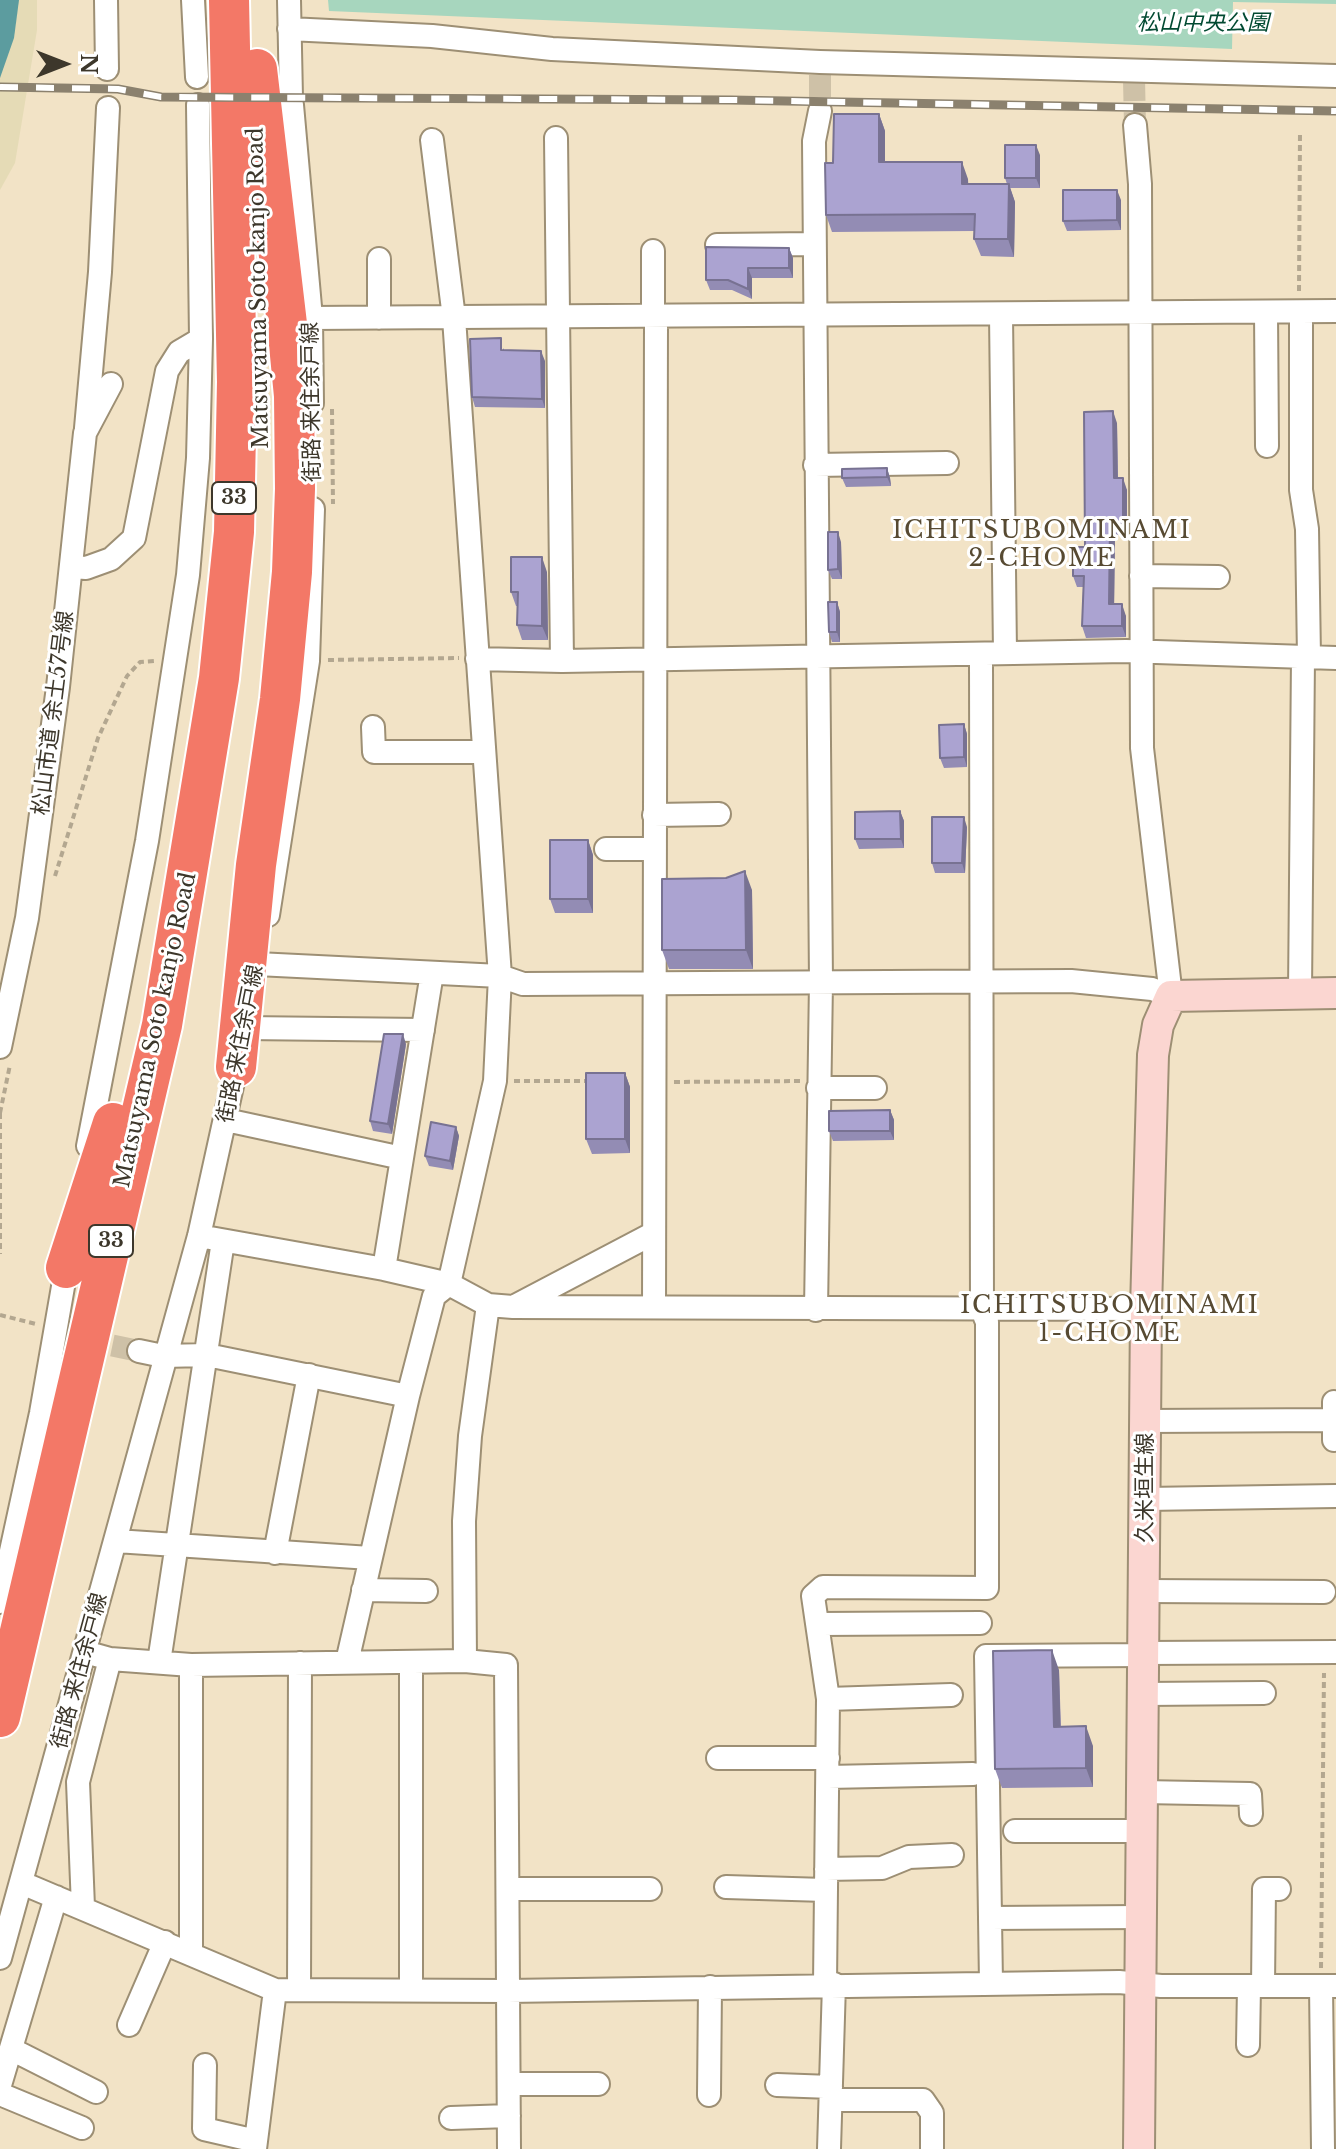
<!DOCTYPE html>
<html>
<head>
<meta charset="utf-8">
<style>
	body { margin:0 }
	#map { position:relative; width:1336px; height:2149px; overflow:hidden; background:#f2e3c6; font-family:"Libre Baskerville",serif }
	canvas { display:block }
	.north { position:absolute; left:24px; top:24px; width:80px; height:80px; -webkit-text-stroke:6px #fff; paint-order:stroke; rotate:90deg; font-size:22px; font-weight:700; line-height:32px; text-align:center; color:#3d372b }
	.north::after { content:''; display:block; margin:auto; width:28px; height:36px; background:#3d372b; clip-path:polygon(50% 0,100% 100%,50% 72%,0 100%) }
</style>
</head>
<body>
<div id="map">
<canvas width="1336" height="2149"></canvas>
<div class="north">N</div>
</div>
<script>
const g = document.querySelector('canvas').getContext('2d');
g.lineJoin = 'round';
function paint(path, color) { g.fillStyle = color; g.fill(path, 'evenodd'); }
const toPath = rows => new Path2D(rows.map(r => 'M' + r).join(''));
function stroke(path, color, width, dash) { g.strokeStyle = color; g.lineWidth = width; g.lineCap = dash ? 'butt' : 'round'; g.setLineDash(dash || []); g.stroke(path); }
function write(font, color, halo, rows, align = 'center') {
  g.font = font + ' "Libre Baskerville","Noto Sans JP",serif'; g.lineWidth = 6; g.setLineDash([]); g.textBaseline = 'middle'; g.strokeStyle = halo; g.fillStyle = color; for (const [text, x, y, turn = 0] of rows) {
    g.save(); g.translate(x, y); g.rotate((+turn || 0) * Math.PI / 180); g.textAlign = isNaN(turn) ? turn : align; if (halo) g.strokeText(text, 0, 0); g.fillText(text, 0, 0); g.restore();
  }
}
paint(toPath([
	[328,0,1336,0,1336,4,1233,2,1232,49,329,11]
]), '#a7d6be');
paint(toPath([
	[0,0,37,0,37,30,15,163,0,190]
]), '#e5dbb6');
paint(toPath([
	[0,0,19,0,14,38,0,78]
]), '#5c9c9f');
stroke(toPath([
	[820,75,820,111],
	[1134,79,1135,125],
	[80,1339,139,1351]
]), '#cec1a7', 22, [22, 11]);
const minor = toPath([
	[106,0,107,69],
	[193,0,197,77],
	[289,0,291,97],
	[289,29,432,36,552,49,820,62,1336,76],
	[292,105,311,318,312,403],
	[556,138,562,661],
	[717,245,814,244],
	[653,251,653,318],
	[379,259,379,318],
	[1266,312,1267,446],
	[1301,312,1301,490,1307,529,1309,657],
	[1001,315,1005,653],
	[311,318,1336,311],
	[86,428,100,272,108,108],
	[815,465,947,463],
	[72,567,86,568,111,559,134,538,167,371,179,352,201,339],
	[1141,576,1218,577],
	[477,659,562,661,1126,651,1336,658],
	[373,727,374,752,484,752],
	[654,815,719,814],
	[606,849,654,849],
	[268,915,308,661,313,509],
	[257,964,500,976,523,984,1071,981,1152,989,1171,996,1142,748,1140,184,1135,125],
	[1300,993,1303,657],
	[244,1028,423,1030],
	[0,1047,27,918,58,687,85,433,111,384],
	[818,1088,875,1088],
	[226,1120,402,1158],
	[88,1146,147,841,188,575,198,458,201,339,198,105],
	[199,1236,384,1269,449,1284,488,1305,513,1307,1146,1309],
	[384,1269,432,973],
	[517,1305,654,1233],
	[654,1306,656,318],
	[816,1310,821,982,814,141,820,111],
	[139,1351,163,1356,207,1355,408,1396],
	[1334,1402,1334,1440],
	[1146,1421,1334,1420],
	[1146,1499,1336,1496],
	[116,1541,370,1558],
	[275,1553,309,1375],
	[363,1590,426,1591],
	[1146,1591,1324,1592],
	[0,1602,41,1413,68,1258],
	[820,1624,980,1623],
	[85,1652,110,1659,191,1665,465,1661,506,1665,509,2149],
	[1145,1653,1336,1652],
	[465,1661,464,1521,470,1436,488,1305],
	[159,1662,223,1241],
	[347,1662,408,1396,434,1296,449,1284,495,1081,500,976,454,318,432,140],
	[191,1665,191,1952],
	[1145,1694,1264,1693],
	[828,1699,951,1695],
	[718,1758,828,1758],
	[828,1777,973,1774],
	[1143,1792,1250,1794,1251,1814],
	[1015,1831,1142,1831],
	[826,1869,882,1868,909,1857,952,1855],
	[22,1883,275,1990,508,1991,1119,1982,1161,1986,1336,1986],
	[726,1887,825,1890],
	[508,1889,650,1889],
	[83,1907,78,1782,110,1659],
	[990,1918,1141,1917],
	[0,1958,199,1236,238,1059],
	[991,1983,986,1656,1145,1655],
	[825,1984,828,1699,813,1596,823,1587,987,1588,987,1322,982,1310,981,654],
	[1263,1986,1264,1889,1279,1889],
	[1321,1986,1323,2149],
	[299,1990,300,1663],
	[411,1990,411,1662],
	[129,2025,165,1942],
	[1248,2045,1249,1986],
	[11,2049,96,2092],
	[205,2065,204,2129,256,2141],
	[509,2084,598,2084],
	[0,2085,56,1897],
	[777,2085,831,2087],
	[0,2094,82,2128],
	[709,2095,710,1987],
	[831,2100,923,2100,932,2113,932,2149],
	[451,2118,509,2116],
	[255,2149,275,1990],
	[829,2149,834,1984]
]);
const secondary = toPath([
	[1139,2149,1146,1309,1153,1055,1158,1025,1171,996,1336,993]
]);
const motorway = toPath([
	[236,1067,256,865,280,699,292,572,295,489,294,396,287,324,257,69],
	[66,1268,113,1123],
	[0,1717,162,1025,219,678,234,532,237,382,229,0]
]);
stroke(minor, '#9d8f74', 26);
stroke(secondary, '#9d8f74', 34);
stroke(motorway, '#fff', 44);
stroke(toPath([
	[1299,291,1300,133],
	[332,409,333,504],
	[328,660,459,658],
	[55,876,98,738,127,676,140,662,155,661],
	[514,1081,589,1081],
	[674,1082,801,1081],
	[0,1113,10,1065],
	[0,1113,0,1254],
	[0,1315,36,1324],
	[1321,1968,1324,1673]
]), '#b3a790', 4, [6, 4]);
stroke(minor, '#fff', 22);
stroke(secondary, '#fbd6d1', 30);
stroke(motorway, '#f37867', 40);
const rail = toPath([
	[0,87,118,89,161,97,731,100,1336,111]
]);
stroke(rail, '#8b816e', 9);
stroke(rail, '#fff', 6, [18]);
paint(toPath([
	[879,114,885,131,885,162,968,179,968,184,1007,184,1005,178,1040,155,1040,188,1010,188,1015,202,1014,257,981,256,974,239,974,231,832,232,826,215,833,163],
	[1121,200,1121,230,1067,231,1063,221],
	[789,248,793,258,793,278,752,278,752,299,732,290,710,290,706,280],
	[504,348,504,350,545,361,545,408,475,407,472,397],
	[1117,423,1118,478,1127,490,1127,535,1115,535,1114,604,1126,616,1126,637,1086,638,1082,626,1083,587,1077,587,1073,576,1085,547],
	[887,468,890,478,891,486,846,487,842,478],
	[841,542,842,579,832,579,828,570],
	[547,572,548,640,522,640,517,625,517,606,516,606,511,592],
	[837,602,840,612,840,642,832,642,829,632],
	[964,724,967,734,967,767,944,768,940,758],
	[900,811,904,821,904,848,859,849,855,839],
	[967,827,965,873,935,873,932,863],
	[588,840,593,855,593,913,555,913,550,899],
	[726,878,752,890,753,969,669,969,662,950],
	[406,1044,392,1134,373,1131,370,1121],
	[625,1073,630,1087,630,1153,592,1154,586,1139],
	[890,1110,894,1120,894,1140,833,1141,829,1131],
	[456,1127,459,1136,453,1170,429,1166,425,1156],
	[1059,1670,1061,1727,1093,1746,1093,1787,1002,1788,995,1769]
]), '#938cb4');
paint(toPath([
	[879,114,885,131,885,180,879,162],
	[1036,145,1040,155,1040,188,1036,178],
	[962,162,968,179,969,201,962,184],
	[1009,184,1015,202,1014,257,1008,239],
	[1117,190,1121,200,1121,230,1117,220],
	[789,248,793,258,793,278,789,268],
	[748,268,752,278,752,299,748,289],
	[541,351,545,361,545,408,542,399],
	[1113,411,1117,423,1118,490,1114,478],
	[887,468,890,478,891,486,887,477],
	[1123,478,1127,490,1127,535,1123,524],
	[1110,524,1115,535,1114,615,1109,604],
	[838,532,841,542,842,579,838,569],
	[542,557,547,572,548,640,542,626],
	[837,602,840,612,840,642,837,632],
	[1122,604,1126,616,1126,637,1122,626],
	[964,724,967,734,967,767,964,757],
	[900,811,904,821,904,848,901,839],
	[964,817,967,827,965,873,962,863],
	[588,840,593,855,593,913,588,899],
	[745,871,752,890,753,969,746,950],
	[403,1034,406,1044,392,1134,388,1124],
	[625,1073,630,1087,630,1153,625,1139],
	[890,1110,894,1120,894,1140,890,1131],
	[456,1127,459,1136,453,1170,450,1161],
	[1052,1650,1059,1670,1061,1746,1054,1727],
	[1086,1726,1093,1746,1093,1787,1086,1768]
]), '#787292');
const building = toPath([
	[834,114,879,114,879,162,962,162,962,184,1009,184,1008,239,974,239,975,214,826,215,825,163,833,163,834,114],
	[1005,145,1036,145,1036,178,1005,178,1005,145],
	[1063,190,1117,190,1117,220,1063,221,1063,190],
	[706,247,789,248,789,268,748,268,748,289,728,280,706,280,706,247],
	[501,338,501,350,541,351,542,399,472,397,470,339,501,338],
	[1113,411,1114,478,1123,478,1123,524,1110,524,1109,604,1122,604,1122,626,1082,626,1084,576,1073,576,1073,547,1085,547,1084,412,1113,411],
	[887,468,887,477,842,478,842,469,887,468],
	[828,532,838,532,838,569,828,570,828,532],
	[511,557,542,557,542,626,517,625,518,592,511,592,511,557],
	[828,602,837,602,837,632,829,632,828,602],
	[964,724,964,757,940,758,939,725,964,724],
	[900,811,901,839,855,839,855,812,900,811],
	[932,817,964,817,962,863,932,863,932,817],
	[550,840,588,840,588,899,550,899,550,840],
	[745,871,746,950,662,950,662,879,726,878,745,871],
	[384,1034,403,1034,388,1124,370,1121,384,1034],
	[586,1073,625,1073,625,1139,586,1139,586,1073],
	[890,1110,890,1131,829,1131,829,1111,890,1110],
	[431,1122,456,1127,450,1161,425,1156,431,1122],
	[1052,1650,1054,1727,1086,1726,1086,1768,995,1769,993,1651,1052,1650]
]);
paint(building, '#aba3d1');
stroke(building, '#787292', 2);
for (const [x, y, w] of [
	[234,498,44],
	[111,1241,44]
]) { const box = new Path2D(); box.roundRect(x - w / 2, y - 16, w, 32, 6); g.fillStyle = '#fff'; g.fill(box); stroke(box, '#3d372b', 2); }
write('bold 20px', '#3d372b', null, [
	["33",234,498],
	["33",111,1241]
]);
write('italic 22px', '#024a32', '#fff', [
	["松山中央公園",1203,24]
]);
write('22px', '#3d372b', '#fff', [
	["Matsuyama Soto kanjo Road",259,288,-91],
	["街路 来住余戸線",312,402,-91],
	["松山市道 余土57号線",54,713,-83],
	["Matsuyama Soto kanjo Road",156,1030,-78],
	["街路 来住余戸線",241,1044,-79],
	["久米垣生線",1146,1488,-90],
	["街路 来住余戸線",80,1671,-75]
]);
g.letterSpacing = '2px';
write('24px', '#574a32', '#fff', [
	["ICHITSUBOMINAMI",1042,531],
	["2-CHOME",1042,559],
	["ICHITSUBOMINAMI",1110,1306],
	["1-CHOME",1110,1334]
]);
g.letterSpacing = '0px';
</script>
</body>
</html>
